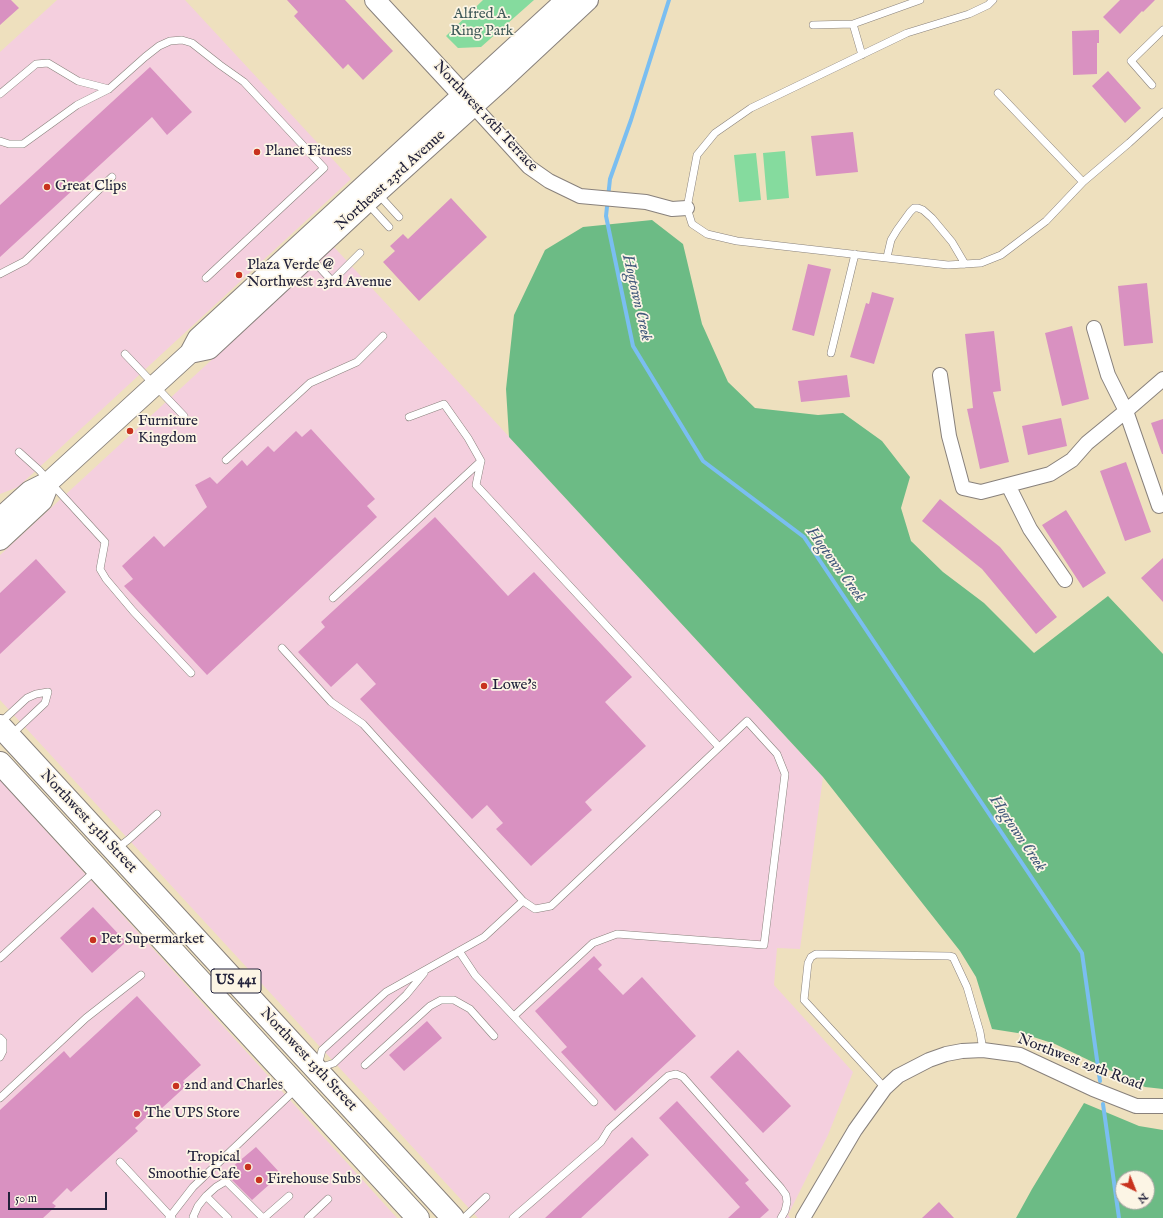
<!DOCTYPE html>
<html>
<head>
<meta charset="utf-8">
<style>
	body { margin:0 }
	#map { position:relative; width:1163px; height:1218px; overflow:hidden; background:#eee0be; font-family:"IM FELL English",serif }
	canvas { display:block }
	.north { position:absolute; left:1115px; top:1170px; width:40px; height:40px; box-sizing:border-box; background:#fcf5e5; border:1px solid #a5a1a1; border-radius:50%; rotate:137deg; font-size:11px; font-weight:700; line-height:16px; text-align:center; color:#22223b }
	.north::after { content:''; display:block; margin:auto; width:14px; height:18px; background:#c8321e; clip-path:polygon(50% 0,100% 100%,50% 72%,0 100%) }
	.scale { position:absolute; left:8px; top:1192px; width:99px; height:18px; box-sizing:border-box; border:2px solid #22223b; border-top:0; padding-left:5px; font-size:12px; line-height:14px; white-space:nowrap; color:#22223b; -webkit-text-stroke:3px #fcf5e5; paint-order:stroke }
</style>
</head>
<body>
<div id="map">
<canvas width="1163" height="1218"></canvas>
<div class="north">N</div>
<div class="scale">50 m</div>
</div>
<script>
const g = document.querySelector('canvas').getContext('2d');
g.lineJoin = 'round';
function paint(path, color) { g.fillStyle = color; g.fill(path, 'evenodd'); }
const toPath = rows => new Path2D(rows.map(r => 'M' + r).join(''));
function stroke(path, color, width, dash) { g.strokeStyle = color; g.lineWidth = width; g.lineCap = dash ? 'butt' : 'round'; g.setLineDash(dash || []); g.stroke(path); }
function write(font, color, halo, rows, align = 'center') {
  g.font = font + ' "IM FELL English",serif'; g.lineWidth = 3.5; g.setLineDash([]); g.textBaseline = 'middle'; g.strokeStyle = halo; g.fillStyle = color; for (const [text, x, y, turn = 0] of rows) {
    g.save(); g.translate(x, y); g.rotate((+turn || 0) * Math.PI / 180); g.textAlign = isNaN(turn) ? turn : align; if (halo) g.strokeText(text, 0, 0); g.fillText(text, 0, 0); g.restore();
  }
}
paint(toPath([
	[57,0,185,0,351,179,18,487,0,494,0,52],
	[334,247,823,777,800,949,777,948,774,985,853,1072,828,1135,788,1215,790,1218,478,1218,0,700,0,555],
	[0,780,397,1218,0,1218]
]), '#f4cfde');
paint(toPath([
	[483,0,534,0,481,47,458,48,446,36],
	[785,151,789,198,767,200,763,153],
	[756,153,761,200,739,202,734,155]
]), '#85db9e');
paint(toPath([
	[652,220,683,244,702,324,728,382,755,408,818,415,843,413,882,441,910,477,901,508,911,541,943,572,984,603,1034,653,1108,596,1163,654,1163,1089,1145,1087,1055,1044,1024,1034,992,1029,976,977,960,951,823,777,509,437,506,389,514,315,545,250,583,227],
	[1084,1103,1139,1126,1163,1130,1163,1218,1016,1218,1032,1189],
	[1123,1178,1147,1178,1147,1202,1123,1202]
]), '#6cbb85');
stroke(toPath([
	[669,0,631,120,610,179,606,216,633,346,703,461,804,537,1082,953,1100,1081],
	[1103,1104,1119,1218]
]), '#7abef1', 4);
paint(toPath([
	[0,0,11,0,19,8,0,25],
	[287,0,345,0,393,51,363,80,348,64,343,69,294,16,298,12],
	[1120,0,1155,0,1143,12,1142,11,1120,34,1103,17],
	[1099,30,1099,43,1097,43,1097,74,1073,75,1072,31],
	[150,67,192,112,167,135,152,117,0,257,0,205],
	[1108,71,1141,108,1125,123,1092,86],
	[853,132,858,172,816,176,811,136],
	[451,198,487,237,419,301,383,262,395,251,390,246,403,234,408,239],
	[808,264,831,269,814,336,792,330],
	[1147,283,1153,343,1124,346,1118,286],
	[872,292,894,298,874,364,850,357,866,303,869,304],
	[1072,326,1089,399,1062,406,1045,333],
	[994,331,1001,391,993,392,1009,462,980,469,967,409,973,408,965,334],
	[847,375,850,397,801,402,798,381],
	[1061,418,1067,446,1028,455,1022,426],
	[1163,419,1163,454,1162,454,1151,423],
	[311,429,375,499,367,506,377,517,207,675,124,586,133,579,122,566,154,536,164,547,207,507,195,485,210,477,217,484,242,460,247,466,268,446,274,452,296,431,302,437],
	[1126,462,1151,532,1125,541,1100,471],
	[940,499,1000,547,1057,617,1036,634,982,569,922,521],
	[1066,510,1106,573,1083,588,1042,525],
	[435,517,508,596,534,572,632,677,605,702,646,746,585,802,592,810,531,866,496,829,503,823,487,805,472,819,360,699,376,684,357,663,331,687,298,652,325,627,321,622],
	[1163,558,1163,602,1141,578],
	[36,559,66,592,0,654,0,593],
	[93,907,126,942,92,973,60,938],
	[594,956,602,965,598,969,623,995,642,977,696,1036,615,1111,561,1052,567,1047,535,1011],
	[137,996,201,1065,183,1081,187,1085,162,1108,159,1105,135,1128,138,1131,71,1192,67,1188,52,1203,56,1206,43,1218,0,1218,0,1110,64,1051,70,1058],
	[427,1021,442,1038,404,1071,389,1055],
	[738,1050,791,1106,763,1133,710,1077],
	[677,1101,749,1180,745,1183,769,1210,760,1218,728,1218,740,1207,659,1118],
	[632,1137,649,1155,581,1218,545,1218],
	[256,1147,281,1174,252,1200,225,1173],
	[939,1202,954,1218,922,1218]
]), '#d991c1');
const lane = toPath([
	[993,0,988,5,969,14,907,33,751,108,715,133,697,155,687,208,692,224,707,234,737,241,948,265,981,263,1001,255,1046,221,1083,182,1129,143,1163,112],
	[813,25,853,24],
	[862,55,853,24,920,0],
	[1152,85,1131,61,1163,30],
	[998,93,1083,182],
	[0,94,36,64,48,63,78,81,109,89],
	[0,141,9,144,23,144,77,105,109,89,145,57,159,46,170,41,182,40,192,43,220,65,244,82,324,168,206,278],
	[378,194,399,217],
	[368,204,389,227],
	[310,257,332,281,360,253],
	[887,257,891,240,897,230,910,212,914,208,918,208,923,210,932,218,952,242,965,264],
	[0,274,25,261,112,177],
	[831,353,855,254],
	[125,354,184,416],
	[409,417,444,404,468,438,481,461,476,485,719,747],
	[19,452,39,470,105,542,100,569,106,579,133,611,191,673],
	[226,460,310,383,357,362,383,336],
	[333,598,481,461],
	[282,648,331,702,363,724,523,901,484,937,386,992,322,1050,318,1066],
	[0,723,27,698,36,694,48,692,45,703,11,735],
	[116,849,128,840,157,814],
	[459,951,475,975,594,1102],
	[0,958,96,870],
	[514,1016,593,943,617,934,764,945,785,774,777,754,747,721,551,906,535,909,523,901],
	[0,1038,3,1041,3,1051,0,1057],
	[365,1065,430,1006,441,1000,454,1000,470,1009,494,1036],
	[319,1068,334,1063,406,995,424,973],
	[885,1088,804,1000,808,963,811,957,816,954,949,956,953,957,967,987,980,1032,983,1050],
	[0,1098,86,1018,141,975],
	[120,1162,172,1218],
	[206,1196,228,1218],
	[169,1218,193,1187,296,1089],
	[194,1218,193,1217,198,1206,206,1196,216,1187,226,1181,263,1218],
	[264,1218,289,1196],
	[308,1218,328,1199],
	[464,1218,486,1197],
	[513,1218,601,1142,609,1129,668,1076,676,1074,683,1077,781,1188,786,1195,787,1202,785,1211,781,1218]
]);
const street = toPath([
	[467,99,529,167,549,181,580,196,646,202,672,209,687,208],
	[1094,328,1108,375,1126,411,1163,379],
	[940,375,949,436,963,488,981,492,1050,474,1072,460,1087,443,1126,411,1159,506],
	[1008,485,1030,529,1065,580],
	[803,1218,855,1130,885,1088,898,1076,929,1060,946,1054,962,1051,983,1050,1020,1055,1093,1089,1136,1106,1163,1106]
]);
const secondary = toPath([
	[375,0,463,95],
	[190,353,209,349,366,203,501,81,588,0],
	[0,518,30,491,50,481],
	[0,540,42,501,50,481,190,353,198,338,566,0]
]);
const primary = toPath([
	[0,726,453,1218],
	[0,763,418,1218]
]);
stroke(lane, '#88817c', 8);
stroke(street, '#88817c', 16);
stroke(secondary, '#88817c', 22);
stroke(primary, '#88817c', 24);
stroke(lane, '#fff', 7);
stroke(street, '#fff', 14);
stroke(secondary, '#fff', 20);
stroke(primary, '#fff', 22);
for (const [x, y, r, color] of [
	[257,152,4,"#c8321e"],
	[47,187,4,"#c8321e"],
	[239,275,4,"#c8321e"],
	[130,431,4,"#c8321e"],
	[484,686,4,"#c8321e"],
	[93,940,4,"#c8321e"],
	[176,1086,4,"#c8321e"],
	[137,1114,4,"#c8321e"],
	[248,1167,4,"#c8321e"],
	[259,1180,4,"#c8321e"]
]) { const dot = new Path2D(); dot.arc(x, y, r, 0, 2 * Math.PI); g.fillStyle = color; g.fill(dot); stroke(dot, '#fcf5e5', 1.5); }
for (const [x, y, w] of [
	[236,981,50]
]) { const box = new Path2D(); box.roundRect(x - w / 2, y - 12, w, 24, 3); g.fillStyle = '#fcf5e5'; g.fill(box); stroke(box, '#22223b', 1); }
write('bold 14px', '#22223b', null, [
	["US 441",236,981]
]);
write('15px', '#405a59', '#fcf5e5', [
	["Alfred A.",482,15],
	["Ring Park",482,32]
]);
write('15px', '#22223b', '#fcf5e5', [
	["Northwest 16th Terrace",485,117,47],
	["Northeast 23rd Avenue",391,181,-42],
	["Northwest 13th Street",88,822,47],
	["Northwest 13th Street",308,1060,47],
	["Northwest 29th Road",1080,1063,21]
]);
write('15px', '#22223b', '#fcf5e5', [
	["Planet Fitness",265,152],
	["Great Clips",55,187],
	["Plaza Verde @",247,266],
	["Northwest 23rd Avenue",247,283],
	["Furniture",138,422],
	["Kingdom",138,439],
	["Lowe's",492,686],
	["Pet Supermarket",101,940],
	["2nd and Charles",184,1086],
	["The UPS Store",145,1114],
	["Tropical",240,1158,"right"],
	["Smoothie Cafe",240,1175,"right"],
	["Firehouse Subs",267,1180]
], 'left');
write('italic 16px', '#41597b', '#fcf5e5', [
	["Hogtown Creek",636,298,77],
	["Hogtown Creek",835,565,54],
	["Hogtown Creek",1017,834,56]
]);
</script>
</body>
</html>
